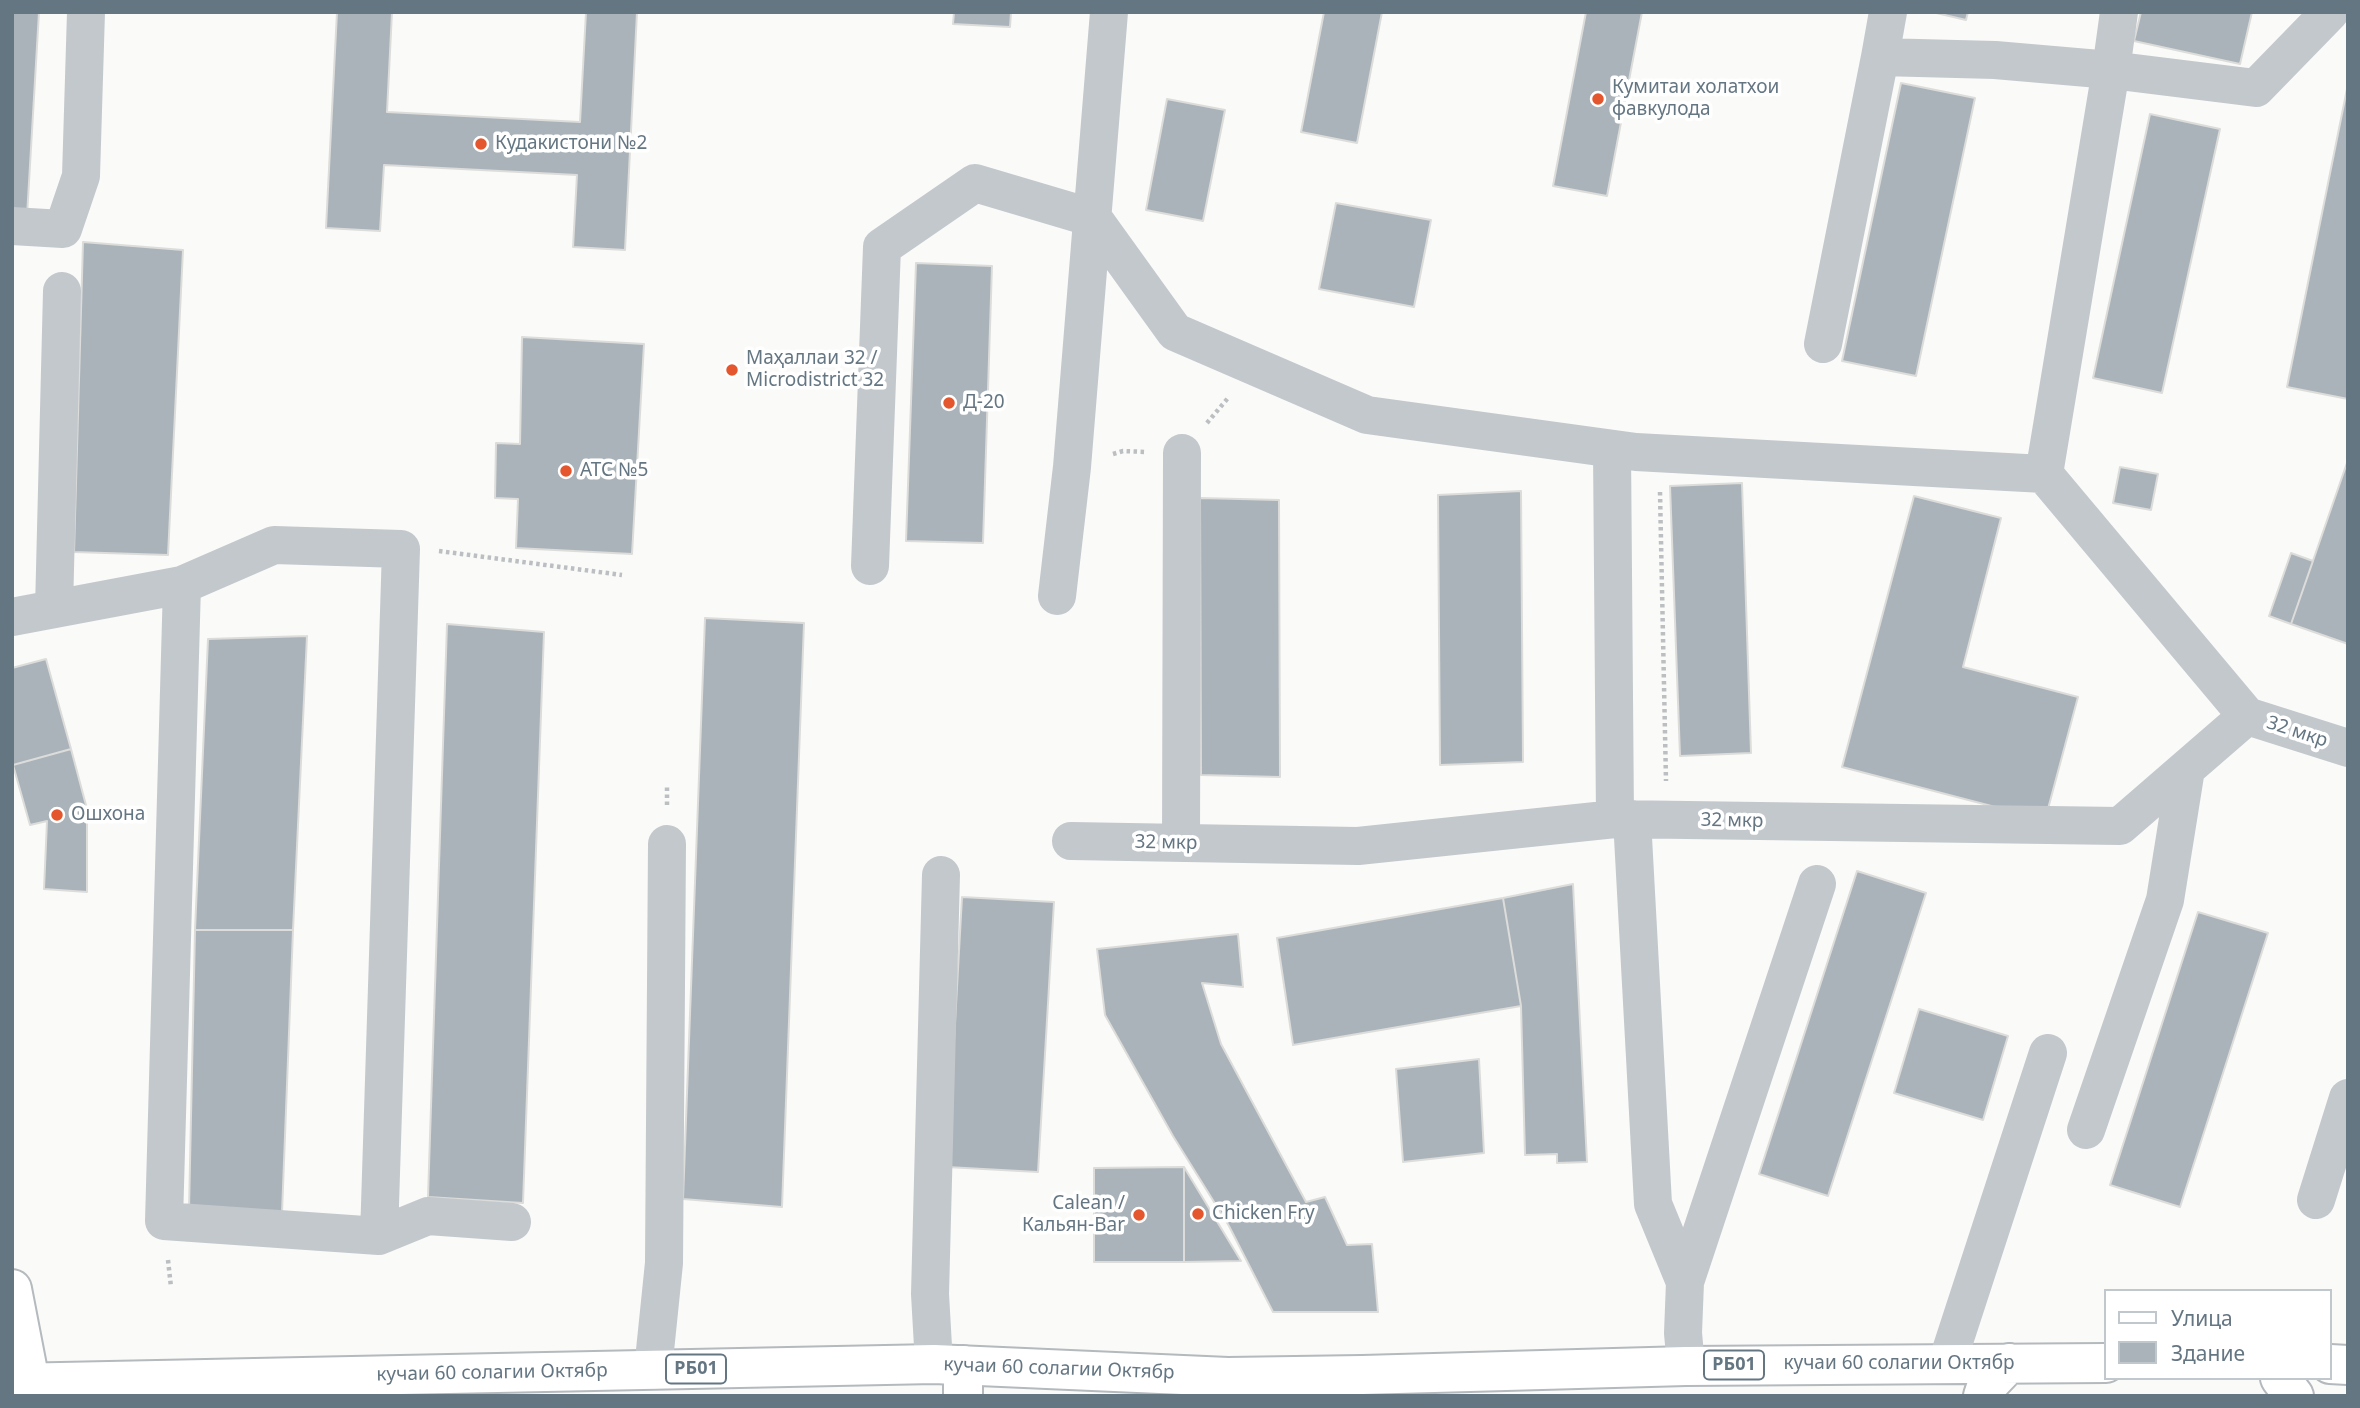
<!DOCTYPE html>
<html>
<head>
<meta charset="utf-8">
<style>
	body { margin:0 }
	#map { position:relative; width:2360px; height:1408px; overflow:hidden; background:#fafaf8; font-family:"Noto Sans",sans-serif }
	canvas { display:block }
	.frame { position:absolute; inset:0; border:14px solid #657683; pointer-events:none }
	.legend { position:absolute; left:2104px; top:1289px; width:228px; height:91px; box-sizing:border-box; background:#fff; border:2px solid #c1c8cd; margin:0; padding:9px 12px; list-style:none; font-size:21px; color:#657683 }
	.legend li { display:flex; align-items:center; gap:14px; height:35px }
	.legend b { width:35px; border:2px solid #c1c8cd }
</style>
</head>
<body>
<div id="map">
<canvas width="2360" height="1408"></canvas>
<div class="frame"></div>
<ul class="legend">
<li><b style="height:9px;background:#fff"></b>Улица</li>
<li><b style="height:19px;background:#aab3b9"></b>Здание</li>
</ul>
</div>
<script>
const g = document.querySelector('canvas').getContext('2d');
g.lineJoin = 'round';
function paint(path, color) { g.fillStyle = color; g.fill(path, 'evenodd'); }
const toPath = rows => new Path2D(rows.map(r => 'M' + r).join(''));
function stroke(path, color, width, dash) { g.strokeStyle = color; g.lineWidth = width; g.lineCap = dash ? 'butt' : 'round'; g.setLineDash(dash || []); g.stroke(path); }
function write(font, color, halo, rows, align = 'center') {
  g.font = font + ' "Noto Sans",sans-serif'; g.lineWidth = 7; g.setLineDash([]); g.textBaseline = 'middle'; g.strokeStyle = halo; g.fillStyle = color; for (const [text, x, y, turn = 0] of rows) {
    g.save(); g.translate(x, y); g.rotate((+turn || 0) * Math.PI / 180); g.textAlign = isNaN(turn) ? turn : align; if (halo) g.strokeText(text, 0, 0); g.fillText(text, 0, 0); g.restore();
  }
}
const building = toPath([
	[12,12,39,12,27,216,12,215,12,12],
	[337,12,392,12,387,112,580,122,586,12,637,12,625,250,573,247,577,175,384,165,380,231,326,228,337,12],
	[954,12,1011,12,1010,27,953,24,954,12],
	[1324,12,1382,12,1357,143,1301,132,1324,12],
	[1586,12,1642,12,1607,196,1553,186,1586,12],
	[1932,12,1968,12,1966,20,1932,12],
	[2141,12,2252,12,2240,64,2134,41,2141,12],
	[1901,83,1975,98,1916,376,1842,361,1901,83],
	[2348,84,2348,399,2287,387,2348,84],
	[1167,99,1225,110,1203,221,1146,210,1167,99],
	[2150,114,2220,129,2162,393,2093,378,2150,114],
	[1336,203,1431,220,1414,307,1319,289,1336,203],
	[83,242,183,250,168,555,74,552,83,242],
	[916,263,992,266,983,543,906,541,916,263],
	[522,337,644,344,632,554,516,548,518,499,495,498,496,443,520,444,522,337],
	[2348,460,2348,644,2291,624,2348,460],
	[2120,467,2158,474,2151,510,2113,503,2120,467],
	[1742,483,1751,753,1680,756,1670,486,1742,483],
	[1521,491,1523,762,1440,765,1438,495,1521,491],
	[1914,496,2001,518,1963,667,2078,697,2045,820,1842,767,1914,496],
	[1200,498,1279,500,1280,777,1201,775,1200,498],
	[2291,553,2313,561,2291,624,2269,616,2291,553],
	[705,618,804,623,782,1207,683,1199,705,618],
	[447,624,544,632,523,1203,428,1197,447,624],
	[307,636,293,930,195,930,208,639,307,636],
	[46,659,71,749,13,765,12,668,46,659],
	[71,749,87,809,87,892,44,889,47,821,30,825,13,765,71,749],
	[1857,871,1926,893,1828,1196,1759,1174,1857,871],
	[1573,884,1587,1162,1557,1163,1557,1154,1525,1155,1521,1006,1503,898,1573,884],
	[962,897,1054,902,1038,1172,947,1167,962,897],
	[1503,898,1521,1006,1293,1045,1277,938,1503,898],
	[2198,912,2268,933,2180,1207,2110,1185,2198,912],
	[195,930,293,930,282,1213,189,1210,195,930],
	[1238,934,1243,987,1202,983,1221,1044,1306,1202,1325,1197,1347,1245,1372,1244,1378,1312,1273,1312,1229,1226,1173,1136,1105,1015,1097,949,1238,934],
	[1919,1009,2008,1036,1983,1120,1894,1093,1919,1009],
	[1479,1059,1484,1153,1403,1162,1396,1069,1479,1059],
	[1184,1167,1184,1262,1094,1262,1094,1168,1184,1167],
	[1184,1167,1241,1261,1184,1262,1184,1167]
]);
paint(building, '#aab3b9');
stroke(building, '#dcdcda', 2);
const major = toPath([
	[12,1289,30,1382,31,1396],
	[963,1365,963,1396]
]);
const highway = toPath([
	[2330,1364,2348,1365],
	[2280,1378,2294,1396],
	[12,1383,934,1364,1228,1377,1362,1375,1686,1366,2106,1363],
	[1983,1396,1986,1387,2009,1363]
]);
stroke(major, '#b5babe', 42);
stroke(highway, '#b4b9bd', 42);
stroke(toPath([
	[1207,423,1228,398],
	[1113,454,1123,451,1146,452],
	[1660,492,1666,781],
	[439,551,622,575],
	[667,805,667,786],
	[168,1260,171,1287]
]), '#bbbfc2', 4.5, [3.5, 3.5]);
stroke(toPath([
	[1880,57,1888,12],
	[12,226,63,229,81,176,86,12],
	[1823,344,1880,57,1995,60,2111,70,2119,12],
	[1612,449,1615,819],
	[2044,474,2111,70,2256,88,2330,12],
	[870,566,882,247,975,183,1093,218,1175,332,1367,415,1636,452,2044,474,2247,716],
	[182,585,164,1221,379,1236,428,1216,512,1222],
	[1057,596,1072,467,1109,12],
	[54,609,62,291],
	[12,617,182,585,274,545,401,549,379,1236],
	[1632,819,1653,1204,1685,1282,1683,1333,1686,1366],
	[1071,841,1358,846,1615,819,2120,826,2247,716,2348,748],
	[1181,843,1182,453],
	[2086,1130,2165,900,2186,769],
	[2316,1200,2348,1098],
	[1685,1282,1817,884],
	[1947,1363,2048,1053],
	[934,1364,930,1294,941,875],
	[653,1370,664,1263,667,844]
]), '#c3c8cc', 38);
stroke(major, '#fff', 38);
stroke(highway, '#fff', 38);
for (const [x, y, r, color] of [
	[1598,99,7,"#e4572e"],
	[481,144,7,"#e4572e"],
	[732,370,7,"#e4572e"],
	[949,403,7,"#e4572e"],
	[566,471,7,"#e4572e"],
	[57,815,7,"#e4572e"],
	[1198,1214,7,"#e4572e"],
	[1139,1215,7,"#e4572e"]
]) { const dot = new Path2D(); dot.arc(x, y, r, 0, 2 * Math.PI); g.fillStyle = color; g.fill(dot); stroke(dot, '#fff', 2.5); }
for (const [x, y, w] of [
	[1734,1365,60],
	[696,1369,60]
]) { const box = new Path2D(); box.roundRect(x - w / 2, y - 14.5, w, 29, 5); g.fillStyle = '#fff'; g.fill(box); stroke(box, '#657683', 2); }
write('bold 18px', '#657683', null, [
	["РБ01",1734,1365],
	["РБ01",696,1369]
]);
write('19px', '#657683', '#fff', [
	["Кумитаи холатхои",1612,88],
	["фавкулода",1612,110],
	["Кудакистони №2",495,144],
	["Маҳаллаи 32 /",746,359],
	["Microdistrict 32",746,381],
	["Д-20",963,403],
	["АТС №5",580,471],
	["Ошхона",71,815],
	["Calean /",1125,1204,"right"],
	["Кальян-Bar",1125,1226,"right"],
	["Chicken Fry",1212,1214]
], 'left');
write('19px', '#657683', '#fff', [
	["32 мкр",2297,732,18],
	["32 мкр",1732,821,1],
	["32 мкр",1166,843,1],
	["кучаи 60 солагии Октябр",1899,1364],
	["кучаи 60 солагии Октябр",1059,1369,2],
	["кучаи 60 солагии Октябр",492,1373,-1]
]);
</script>
</body>
</html>
